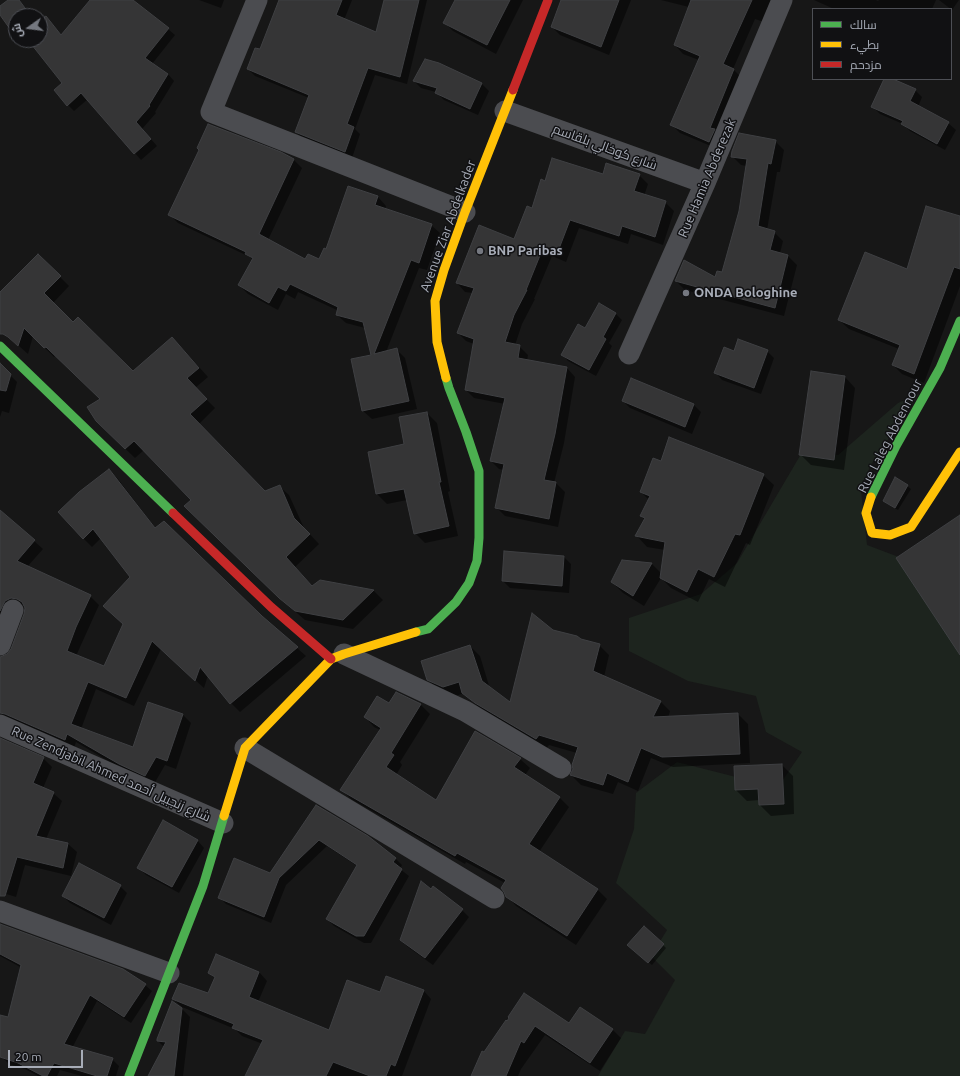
<!DOCTYPE html>
<html>
<head>
<meta charset="utf-8">
<style>
	body { margin:0 }
	#map { position:relative; width:960px; height:1076px; overflow:hidden; background:#171717; font-family:Ubuntu,Cairo,sans-serif }
	canvas { display:block }
	.legend { position:absolute; left:812px; top:8px; width:140px; height:72px; box-sizing:border-box; background:#111113; border:1px solid #4d4f55; margin:0; padding:5px 7px; list-style:none; font-size:12px; color:#a8adb8 }
	.legend li { display:flex; align-items:center; gap:8px; height:20px }
	.legend b { width:20px; border:1px solid #4d4f55 }
	.north { position:absolute; left:8px; top:8px; width:40px; height:40px; box-sizing:border-box; background:#111113; border:1px solid #4d4f55; border-radius:50%; rotate:256deg; font-size:11px; font-weight:700; line-height:16px; text-align:center; color:#a8adb8 }
	.north::after { content:''; display:block; margin:auto; width:14px; height:18px; background:#757880; clip-path:polygon(50% 0,100% 100%,50% 72%,0 100%) }
	.scale { position:absolute; left:8px; top:1050px; width:75px; height:18px; box-sizing:border-box; border:2px solid #a8adb8; border-top:0; padding-left:5px; font-size:12px; line-height:14px; white-space:nowrap; color:#a8adb8; -webkit-text-stroke:3px #111113; paint-order:stroke }
</style>
</head>
<body>
<div id="map">
<canvas width="960" height="1076"></canvas>
<ul class="legend">
<li><b style="height:5px;background:#4caf50"></b>سالك</li>
<li><b style="height:5px;background:#ffc107"></b>بطيء</li>
<li><b style="height:5px;background:#c62828"></b>مزدحم</li>
</ul>
<div class="north">ش</div>
<div class="scale">20 m</div>
</div>
<script>
const g = document.querySelector('canvas').getContext('2d');
g.lineJoin = 'round';
function paint(path, color) { g.fillStyle = color; g.fill(path, 'evenodd'); }
const toPath = rows => new Path2D(rows.map(r => 'M' + r).join(''));
function stroke(path, color, width, dash) { g.strokeStyle = color; g.lineWidth = width; g.lineCap = dash ? 'butt' : 'round'; g.setLineDash(dash || []); g.stroke(path); }
function write(font, color, halo, rows, align = 'center') {
  g.font = font + ' Ubuntu,Cairo,sans-serif'; g.lineWidth = 3; g.setLineDash([]); g.textBaseline = 'middle'; g.strokeStyle = halo; g.fillStyle = color; for (const [text, x, y, turn = 0] of rows) {
    g.save(); g.translate(x, y); g.rotate((+turn || 0) * Math.PI / 180); g.textAlign = isNaN(turn) ? turn : align; if (halo) g.strokeText(text, 0, 0); g.fillText(text, 0, 0); g.restore();
  }
}
paint(toPath([
	[919,394,870,466,861,491,867,545,920,565,960,621,960,1076,598,1076,625,1031,645,1034,675,980,651,956,667,930,616,883,634,829,636,793,677,762,736,777,780,784,802,752,766,732,756,696,688,681,629,651,629,618,701,594,737,563,804,449,838,455,898,403]
]), '#1d241e');
paint(toPath([
	[10,0,19,0,32,16,16,16,16,36,0,13,0,8],
	[91,0,131,0,168,29,175,35,152,64,168,74,174,81,155,112,156,113,142,129,157,146,141,160,88,99,74,111,68,105,63,83,30,40,40,40,40,21,46,17,62,36],
	[199,0,224,0,221,8],
	[280,0,352,0,344,20,377,33,385,0,427,0,407,84,375,75,355,129,360,134,352,158,303,139,296,132,309,98,255,76,248,69,260,51],
	[456,0,523,0,496,54,453,31,444,22],
	[562,0,631,0,609,55,560,35,552,27],
	[661,0,780,0,770,24,755,19,733,69,742,78,718,149,680,133,672,125,699,60,683,54,675,45,689,7],
	[814,0,876,0,878,1,879,0,936,0,932,9,834,9],
	[939,0,959,0,952,10],
	[439,64,482,84,489,91,478,115,444,100,436,92,421,88,414,81],
	[885,79,890,79,915,90,922,97,918,107,948,123,956,130,945,150,910,131,903,124,880,114,873,107],
	[775,141,784,150,780,172,777,172,767,230,774,232,783,241,780,253,788,256,797,265,784,316,685,290,676,281,716,279,723,274,740,211,747,166,741,165,732,156],
	[293,159,302,168,268,240,305,261,319,260,327,250,348,187,378,197,386,206,385,209,431,225,440,233,427,270,419,268,386,352,397,350,405,358,417,409,372,419,363,411,372,355,365,328,346,323,337,315,339,311,298,292,295,299,286,294,278,310,248,294,239,285,253,260,250,257,178,223,170,215],
	[639,175,648,184,644,196,665,202,674,211,663,245,631,234,628,244,579,228,566,262,552,256,534,299,535,299,522,324,515,345,519,346,528,355,527,361,567,368,575,377,564,443,554,483,556,483,565,492,558,527,505,516,496,507,503,470,499,469,491,461,505,404,474,398,466,390,474,344,466,341,458,333,473,293,465,292,457,283,515,241,533,209,546,182,604,176],
	[960,217,960,286,924,383,902,374,893,365,899,349,849,329,839,320,908,270],
	[38,255,69,286,53,303,73,323,133,373,181,347,208,377,195,388,215,408,199,424,265,492,279,486,289,495,304,528,319,544,295,567,313,587,320,581,374,591,383,600,353,629,305,620,290,607,193,500,144,450,135,458,106,430,101,399,56,355,54,357,33,336,28,354,19,346,15,344,0,329,0,294],
	[599,305,616,314,622,320,609,343,612,346,596,376,568,361,562,354,586,329],
	[767,351,774,358,761,394,722,380,715,372,734,352],
	[0,365,17,382,9,413,2,411,0,417],
	[845,377,855,388,844,470,811,465,800,454],
	[632,379,694,405,701,412,692,434,630,408,623,401],
	[427,413,437,423,450,491,448,492,458,536,425,543,415,533,407,500,387,504,377,494,406,445],
	[661,462,763,475,774,485,750,545,746,543,725,587,709,579,698,602,671,588,661,578,644,606,623,593,612,582,623,562,652,564,661,573,665,550,647,547,637,536,645,520,641,516,649,500,641,492],
	[109,470,118,479,156,529,262,617,306,656,240,712,231,703,208,675,204,688,161,649,134,706,96,689,81,729,133,748,183,715,191,723,176,769,165,765,154,784,129,773,76,742,74,748,0,726,0,658,3,658,12,650,25,614,25,607,20,606,0,642,0,523,34,541,43,549,27,567,90,596,99,605,76,656,104,668,124,625,131,577,101,538,92,547,83,538],
	[907,486,911,489,898,510,888,504,884,501],
	[564,557,571,564,569,593,510,588,503,581],
	[553,631,581,640,599,645,609,655,604,677,660,701,670,711,668,718,738,714,748,724,750,763,673,767,651,758,638,791,618,782,613,794,581,785,571,775,574,769,577,753,549,745,546,749,486,713,474,703,464,693,453,697,438,690,428,679,470,646,480,656,490,689,511,704],
	[397,693,421,705,430,714,400,762,402,765,396,775,436,801,476,732,520,759,530,768,525,775,559,797,569,807,539,852,597,889,607,899,576,945,516,906,507,896,505,883,466,862,465,864,351,799,342,790,380,730,374,727,365,717,390,705],
	[0,739,43,758,52,767,43,788,53,793,62,801,46,839,68,844,77,852,71,876,25,865,16,897,0,892],
	[782,765,793,776,794,814,771,816,760,805,760,800,747,801,736,790],
	[316,806,396,859,402,865,400,869,409,876,371,943,364,943,334,926,327,919,357,866,327,846,286,885,271,923,226,904,219,897,271,875],
	[197,840,204,848,179,893,146,875,138,867],
	[120,886,127,893,111,925,70,903,63,896],
	[433,888,462,910,469,917,433,965,408,947,401,940],
	[0,925,145,985,152,991,131,1023,97,1001,72,1048,112,1059,119,1066,116,1076,82,1076,60,1070,57,1076,38,1076,25,1069,9,1064,2,1057,0,1056,0,1016,8,1018,22,968,0,956],
	[663,945,666,948,652,965,632,948],
	[259,972,267,981,258,1002,330,1031,381,994,423,990,431,999,402,1076,246,1076,263,1044,242,1036,235,1029,182,1007,173,999,209,995,216,979,209,973],
	[182,1009,190,1017,183,1076,149,1076,164,1047,158,1041],
	[508,1022,570,1025,612,1029,621,1038,600,1071,545,1035,521,1069,518,1076,472,1076,485,1054]
]), '#0007');
const building = toPath([
	[8,0,19,0,31,16,16,16,16,35,15,36,0,15,0,6,8,0],
	[90,0,133,0,169,28,145,58,168,74,149,105,150,106,136,122,151,139,134,154,81,93,67,106,54,90,62,83,28,40,40,40,40,20,46,16,61,35,90,0],
	[279,0,342,0,336,15,376,32,384,0,419,0,400,77,368,68,347,124,354,127,345,152,295,132,309,95,247,69,255,48,260,49,279,0],
	[455,0,510,0,487,45,443,23,455,0],
	[561,0,619,0,601,47,551,27,561,0],
	[691,0,752,0,723,64,734,69,710,128,715,129,709,142,670,125,700,56,674,45,691,0],
	[425,59,439,63,482,83,470,109,435,93,437,88,413,81,425,59],
	[884,79,893,79,916,89,910,101,949,122,937,144,901,124,903,121,871,107,884,79],
	[208,124,281,152,294,159,259,234,305,259,308,254,319,259,324,248,326,249,348,186,378,196,375,205,432,224,419,263,411,260,374,354,397,348,409,401,362,411,351,359,371,355,363,322,336,315,338,307,290,284,286,291,278,287,269,303,238,285,253,258,245,254,246,252,168,215,199,150,197,148,208,124],
	[739,133,776,140,771,164,768,163,758,226,775,231,770,250,788,255,775,308,675,281,684,260,715,277,717,271,722,272,739,211,747,159,731,157,732,151,739,133],
	[552,158,603,174,606,163,640,174,634,191,666,201,655,237,622,226,619,236,570,220,557,254,543,248,526,290,527,290,514,315,505,342,520,345,518,358,567,367,555,434,544,480,556,482,549,519,495,508,504,464,490,461,505,398,465,390,474,339,457,333,474,288,456,283,479,225,514,239,527,206,532,208,541,179,545,181,552,158],
	[926,206,960,216,960,269,954,267,914,374,892,365,900,345,838,320,865,252,907,269,926,206],
	[38,254,61,276,44,293,73,322,78,317,133,371,172,337,199,368,187,378,207,399,190,414,265,491,280,485,294,518,310,534,286,557,312,586,320,580,374,590,343,620,295,611,279,598,184,506,191,500,134,441,125,449,96,421,87,407,100,399,46,347,44,348,24,328,18,346,8,337,3,334,0,334,0,292,38,254],
	[599,303,616,313,603,337,606,339,589,370,561,355,578,324,585,328,599,303],
	[738,339,768,350,754,388,714,373,724,347,734,351,738,339],
	[0,363,11,374,6,391,0,390,0,363],
	[811,371,845,376,834,460,799,455,811,371],
	[631,378,694,404,685,427,622,401,631,378],
	[427,412,441,482,439,482,449,526,414,534,404,489,376,494,368,452,404,444,399,417,427,412],
	[669,437,764,474,740,535,735,534,714,577,698,569,687,592,660,578,665,542,635,536,645,518,640,516,650,496,640,492,653,458,661,461,669,437],
	[109,469,155,528,164,521,262,616,298,647,230,704,200,667,195,681,152,641,126,698,88,682,71,724,133,747,148,702,183,714,167,761,156,757,145,776,119,764,67,734,65,740,5,714,0,713,0,657,7,654,11,649,24,614,25,608,22,602,17,599,11,598,5,601,0,611,0,510,35,540,17,561,91,595,76,627,67,651,104,666,123,624,103,606,130,577,93,529,83,539,58,512,79,492,109,469],
	[895,477,908,485,895,508,883,501,895,477],
	[960,515,960,655,896,558,960,515],
	[504,551,564,556,562,586,502,581,504,551],
	[622,560,652,563,633,596,611,582,622,560],
	[532,613,553,630,577,636,581,639,600,644,593,671,661,701,653,717,738,713,740,754,662,757,641,748,628,782,607,773,603,785,570,775,573,769,572,765,578,747,539,735,536,739,475,703,462,693,459,682,443,687,427,680,421,661,470,645,482,681,510,702,532,613],
	[396,692,421,704,391,753,394,755,386,767,436,800,475,731,521,758,514,767,560,797,529,844,598,889,567,936,506,897,504,892,501,888,506,880,457,853,455,856,340,790,381,728,364,717,377,696,389,703,396,692],
	[0,738,44,757,33,783,54,792,36,836,68,843,63,868,17,857,5,896,0,896,0,738],
	[782,764,784,804,759,805,758,789,735,790,734,766,782,764],
	[316,805,368,836,396,858,393,862,402,869,364,936,356,936,326,919,357,865,319,840,279,878,264,917,218,898,234,858,270,873,316,805],
	[163,820,198,840,172,887,137,868,163,820],
	[79,863,121,885,104,918,62,896,79,863],
	[421,881,431,889,433,886,463,909,425,958,400,940,421,881],
	[0,924,123,969,146,984,124,1017,90,995,64,1044,113,1058,107,1076,97,1076,54,1063,47,1076,43,1076,18,1063,0,1057,0,1015,8,1017,21,965,0,954,0,924],
	[644,926,664,944,648,963,627,945,644,926],
	[216,954,259,972,249,997,329,1030,347,980,380,992,386,976,424,990,395,1066,391,1064,386,1076,370,1076,333,1062,326,1076,245,1076,263,1040,232,1028,234,1024,172,999,179,983,208,993,215,977,208,973,216,954],
	[524,993,569,1023,580,1007,613,1029,590,1063,535,1026,524,1043,521,1041,506,1076,471,1076,482,1051,484,1052,506,1020,507,1021,509,1018,508,1017,524,993],
	[172,1001,182,1008,174,1076,148,1076,166,1042,157,1041,157,1039,172,1001]
]);
paint(building, '#353536');
stroke(building, '#3f4043', 1);
stroke(toPath([
	[257,0,211,112,465,212],
	[505,111,705,183],
	[629,354,705,183,782,0],
	[0,645,13,610],
	[344,654,465,711,561,768],
	[0,725,223,823],
	[245,748,494,898],
	[0,911,169,973]
]), '#4b4c50', 21);
stroke(toPath([
	[0,346,173,513],
	[871,497,896,446,940,368,960,321],
	[416,632,428,629,456,602,469,583,477,561,479,538,479,471,466,432,449,388,446,378],
	[129,1076,203,886,224,816]
]), '#4caf50', 9);
stroke(toPath([
	[446,378,437,342,435,301,444,270,465,212,513,90],
	[871,497,866,513,872,533,890,535,911,527,960,452],
	[224,816,245,748,331,659,344,654,416,632]
]), '#ffc107', 9);
stroke(toPath([
	[513,90,548,0],
	[173,513,271,607,331,659]
]), '#c62828', 9);
for (const [x, y, r, color] of [
	[480,251,4,"#757880"],
	[686,293,4,"#757880"]
]) { const dot = new Path2D(); dot.arc(x, y, r, 0, 2 * Math.PI); g.fillStyle = color; g.fill(dot); stroke(dot, '#111113', 1.5); }
write('13px', '#a8adb8', '#111113', [
	["شارع كوخالي بلقاسم",605,147,20],
	["Rue Hamia Abderezak",707,178,-67],
	["Avenue Ziar Abdelkader",448,226,-70],
	["Rue Laleg Abdennour",890,436,-63],
	["Rue Zendjabil Ahmed شارع زنجبيل أحمد",111,774,24]
]);
write('bold 13px', '#a8adb8', '#111113', [
	["BNP Paribas",488,251],
	["ONDA Bologhine",694,293]
], 'left');
</script>
</body>
</html>
